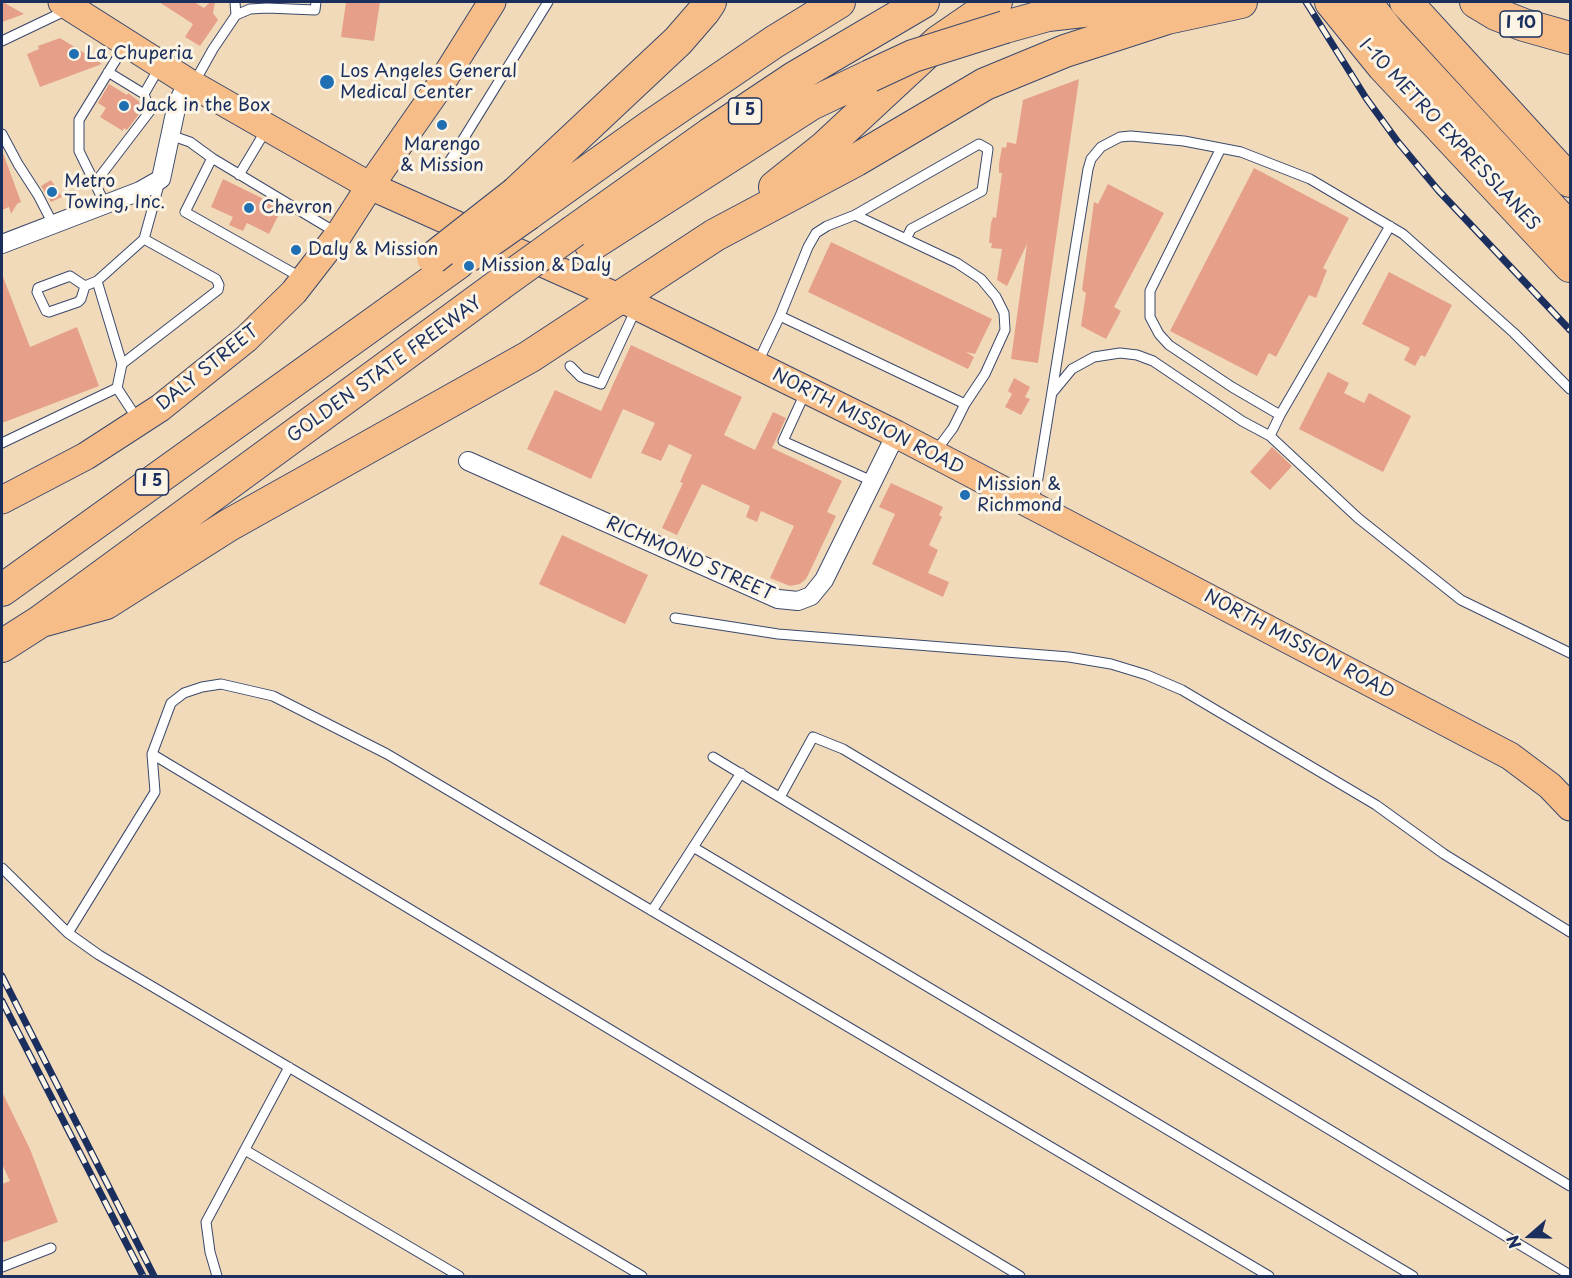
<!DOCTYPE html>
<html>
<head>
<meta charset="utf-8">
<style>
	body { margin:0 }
	#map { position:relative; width:1572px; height:1278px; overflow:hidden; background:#f1daba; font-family:"Playpen Sans",sans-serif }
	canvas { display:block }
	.frame { position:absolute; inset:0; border:3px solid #1b2f5e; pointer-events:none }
	.north { position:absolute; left:1500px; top:1206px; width:60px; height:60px; -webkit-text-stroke:4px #fcf5e5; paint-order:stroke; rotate:250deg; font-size:16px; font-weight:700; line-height:24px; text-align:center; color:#1b2f5e }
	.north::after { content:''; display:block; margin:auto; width:21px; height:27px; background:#1b2f5e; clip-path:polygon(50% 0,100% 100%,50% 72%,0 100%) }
</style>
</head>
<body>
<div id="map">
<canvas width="1572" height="1278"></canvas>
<div class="frame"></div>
<div class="north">N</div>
</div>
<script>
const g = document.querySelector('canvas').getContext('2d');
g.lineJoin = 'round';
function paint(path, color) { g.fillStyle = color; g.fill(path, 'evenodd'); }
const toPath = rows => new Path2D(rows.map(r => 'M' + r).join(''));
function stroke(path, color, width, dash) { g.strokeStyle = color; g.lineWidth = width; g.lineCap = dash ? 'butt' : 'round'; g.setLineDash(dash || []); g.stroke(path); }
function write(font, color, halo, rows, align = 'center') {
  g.font = font + ' "Playpen Sans",sans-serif'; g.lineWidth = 6; g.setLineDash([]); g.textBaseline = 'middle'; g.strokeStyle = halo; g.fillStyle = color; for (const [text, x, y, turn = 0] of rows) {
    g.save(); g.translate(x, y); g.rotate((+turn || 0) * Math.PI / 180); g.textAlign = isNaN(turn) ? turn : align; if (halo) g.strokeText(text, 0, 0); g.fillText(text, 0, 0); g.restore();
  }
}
paint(toPath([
	[2,2,3,2,24,14,2,22],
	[159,2,194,2,204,8,210,2,215,2,213,13,218,20,200,46,185,37,193,24],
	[346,2,380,2,374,41,341,37],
	[60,38,102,64,40,87,27,54,39,49,38,46],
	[1079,79,1038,363,1011,359,1027,244,1007,286,997,280,1002,249,991,248,992,243,989,243,991,223,993,217,996,218,1002,173,999,173,999,164,1002,147,1006,148,1007,142,1016,144,1023,100],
	[109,84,127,95,128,93,140,102,142,110,127,130,124,128,123,131,100,117,106,108,98,103],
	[3,153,21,202,17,204,11,214,9,207,2,210],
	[1254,168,1349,218,1323,268,1327,270,1316,298,1309,295,1276,357,1269,353,1257,376,1170,331],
	[223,179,282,208,269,234,247,223,243,231,229,225,233,217,211,207],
	[51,180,62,197,51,202,41,186],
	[1108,184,1164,213,1114,307,1121,311,1106,339,1081,326,1086,293,1082,290,1094,202,1098,204],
	[831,242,992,319,975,354,966,352,974,357,968,369,808,292],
	[1389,272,1452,305,1425,357,1421,355,1415,366,1404,360,1410,348,1362,324],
	[2,274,30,347,77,327,99,386,2,423],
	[631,345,742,397,724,435,755,450,773,412,786,418,772,448,842,481,827,512,836,516,810,571,806,579,800,584,790,586,770,578,794,526,761,511,757,522,746,517,750,506,702,484,677,535,662,528,683,483,680,482,692,455,669,444,661,461,641,453,655,423,623,409,591,479,527,449,555,390,601,411],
	[1328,372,1349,383,1344,393,1364,403,1369,393,1411,416,1383,472,1299,429],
	[1014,378,1030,387,1025,397,1030,399,1021,415,1005,407,1012,394,1008,391],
	[1272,447,1292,466,1270,490,1250,472],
	[891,483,943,507,939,515,942,517,929,545,938,550,928,573,949,582,943,597,872,564,895,514,879,507],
	[562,535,648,575,625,624,539,584],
	[2,1092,30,1149,58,1222,2,1243,2,1184,10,1181,2,1164]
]), '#e6a08a');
const lane = toPath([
	[236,15,250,9,267,8,315,10,316,2],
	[2,41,67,10],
	[108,72,144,94],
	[194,83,213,49,236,15,235,2],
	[2,134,18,164,38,195,53,224],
	[170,135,190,142,212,158],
	[1221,148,1150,291,1150,317,1159,334,1169,345,1232,387,1280,415],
	[446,167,548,2],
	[239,175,266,130],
	[95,183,150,111,144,94,159,68],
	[105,204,79,151,79,120,125,45],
	[855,215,979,144,988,149,982,191,911,229,906,239],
	[70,276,85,286,81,299,78,302,49,312,46,311,37,292,38,288,70,276],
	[302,278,185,212,212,158,337,233],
	[97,281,122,364,117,388],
	[85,286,97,281,144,239,160,181],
	[780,316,808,247,816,233,827,226,855,215,957,263,981,279,996,297,1004,313,1005,330,985,374,965,404],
	[758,362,780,316,965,404,953,428,935,452],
	[122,364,218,290,219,285,216,279,144,239],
	[570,366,581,377,601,384,636,309],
	[1053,392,1072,369,1094,357,1120,353,1137,355,1153,361,1242,421,1270,436,1358,518,1461,600,1570,653],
	[805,393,783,441,872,481],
	[1270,436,1280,415,1390,226],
	[2,443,117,388,138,420],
	[1034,503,1088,169,1091,159,1101,147,1120,137,1131,136,1184,141,1241,152,1310,179,1403,234,1514,333,1570,389],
	[675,618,778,634,1069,657,1111,664,1147,675,1182,690,1376,805,1444,854,1570,932],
	[152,754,1020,1276],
	[713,757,1570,1275],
	[780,797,813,737,843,749,1570,1186],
	[693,847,1413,1276],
	[2,868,68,933,99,955,642,1276],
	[652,911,741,773],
	[68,933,155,792,152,754,171,703,184,693,202,687,221,684,273,696,387,754,1269,1276],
	[245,1150,459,1276],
	[2,1267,51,1248],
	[217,1276,210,1252,206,1222,289,1067]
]);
const street = toPath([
	[2,244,140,191,161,179,177,104,188,82],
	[468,461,778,599,798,601,811,596,824,580,896,434]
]);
const primary = toPath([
	[62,2,188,82,370,186,618,297,896,434,1510,756,1550,786,1570,807],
	[2,500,86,456,160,408,246,339,294,292,339,234,370,186,437,90,492,2]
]);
const highway = toPath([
	[1331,2,1383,66,1570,266],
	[1365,2,1388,31,1570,229],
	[1406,2,1570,181],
	[1476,2,1496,14,1524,25,1570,38],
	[1005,27,1048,15,1161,2],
	[775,187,825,147,938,42,996,2],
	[516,193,678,41,704,11,710,2],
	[528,214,648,128,774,42,839,2],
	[574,231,710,134,794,78,923,2],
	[591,245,811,104,870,76],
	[2,590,458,263],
	[41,621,106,603,229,525,529,357,715,235,856,160,985,84,1065,51,1167,18,1241,2],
	[2,646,41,621,499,285]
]);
stroke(lane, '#3b496c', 11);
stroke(street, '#3b496c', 20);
stroke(primary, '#3b496c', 29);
stroke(highway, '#3b496c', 34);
stroke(lane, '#fff', 9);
stroke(street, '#fff', 18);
stroke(primary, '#f7bd88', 27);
stroke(highway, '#f7bd88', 32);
const rail = toPath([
	[1306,2,1366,98,1398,142,1438,190,1570,330],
	[2,976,154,1276],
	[2,1001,143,1276]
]);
stroke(rail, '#1b2f5e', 7);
stroke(rail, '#fcf5e5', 4.5, [14]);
const highwayBridge = toPath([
	[870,76,913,56,1005,27],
	[467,257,528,214],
	[433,258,516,193],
	[499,285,574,231]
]);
stroke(highwayBridge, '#3b496c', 34, []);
stroke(highwayBridge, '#f7bd88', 32);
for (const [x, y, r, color] of [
	[74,54,6,"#1f6fb2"],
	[327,82,8,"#1f6fb2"],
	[124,106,6,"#1f6fb2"],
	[442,125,6,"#1f6fb2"],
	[52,192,6,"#1f6fb2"],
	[249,208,6,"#1f6fb2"],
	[296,250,6,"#1f6fb2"],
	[469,266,6,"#1f6fb2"],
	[965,495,6,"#1f6fb2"]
]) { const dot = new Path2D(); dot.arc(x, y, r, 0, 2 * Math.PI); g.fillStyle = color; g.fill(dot); stroke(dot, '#fcf5e5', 2); }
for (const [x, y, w] of [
	[1521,24,42],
	[745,111,33],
	[152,482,33]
]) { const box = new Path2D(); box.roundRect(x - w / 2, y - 13, w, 26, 4.5); g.fillStyle = '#fcf5e5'; g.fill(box); stroke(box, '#1b2f5e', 1.5); }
write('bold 16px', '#1b2f5e', null, [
	["I 10",1521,24],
	["I 5",745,111],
	["I 5",152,482]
]);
write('18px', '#1b2f5e', '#fcf5e5', [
	["La Chuperia",86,54],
	["Los Angeles General",340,72],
	["Medical Center",340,93],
	["Jack in the Box",136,106],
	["Marengo",442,145,"center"],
	["& Mission",442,166,"center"],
	["Metro",64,182],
	["Towing, Inc.",64,203],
	["Chevron",261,208],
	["Daly & Mission",308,250],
	["Mission & Daly",481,266],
	["Mission &",977,485],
	["Richmond",977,506]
], 'left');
write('18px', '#1b2f5e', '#fcf5e5', [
	["I-10 METRO EXPRESSLANES",1449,135,47],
	["DALY STREET",208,368,-39],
	["GOLDEN STATE FREEWAY",385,370,-36],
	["NORTH MISSION ROAD",868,422,27],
	["RICHMOND STREET",690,559,24],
	["NORTH MISSION ROAD",1299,645,28]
]);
</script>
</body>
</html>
